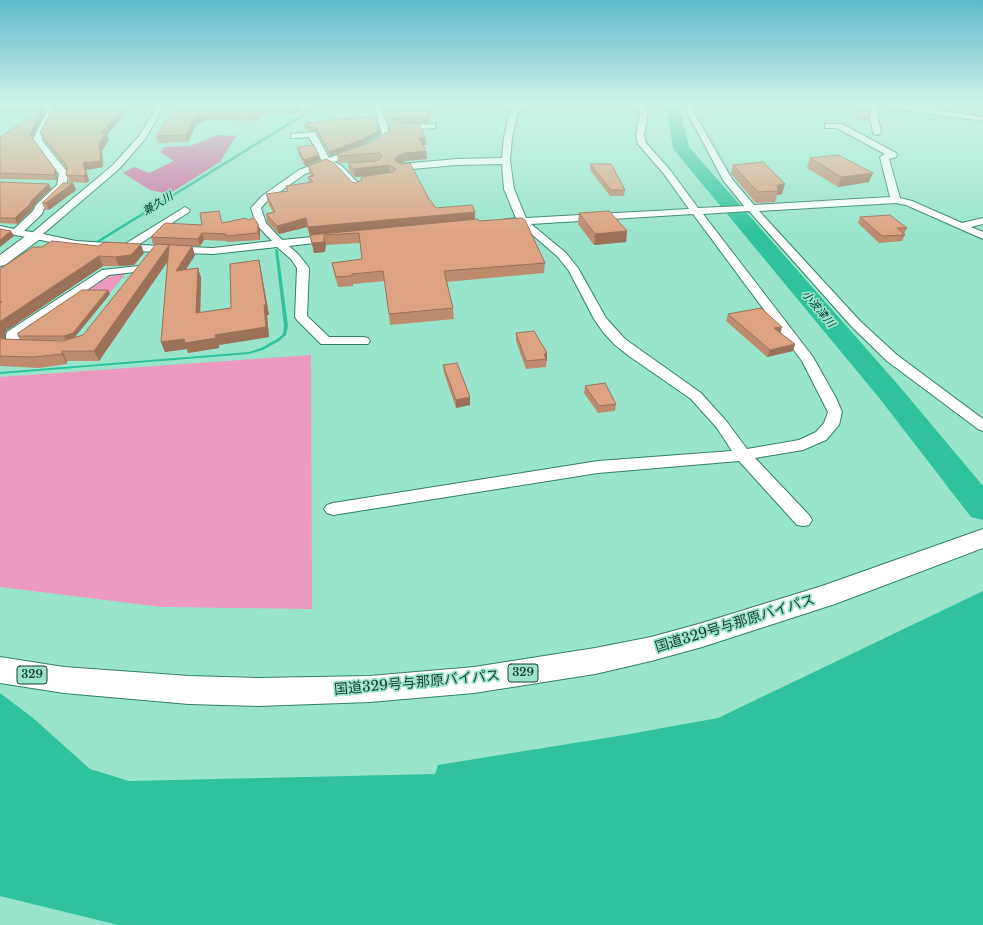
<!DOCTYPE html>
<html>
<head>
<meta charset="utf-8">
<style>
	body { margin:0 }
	canvas { display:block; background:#99e5cb }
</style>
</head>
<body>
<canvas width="983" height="925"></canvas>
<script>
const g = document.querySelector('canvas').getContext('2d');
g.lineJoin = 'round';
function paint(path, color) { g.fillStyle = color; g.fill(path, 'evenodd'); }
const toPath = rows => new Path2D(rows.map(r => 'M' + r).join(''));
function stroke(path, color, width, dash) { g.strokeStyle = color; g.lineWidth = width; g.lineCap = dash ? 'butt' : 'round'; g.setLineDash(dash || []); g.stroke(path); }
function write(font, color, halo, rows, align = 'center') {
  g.font = font + ' "Libre Baskerville","Noto Sans JP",serif'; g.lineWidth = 3.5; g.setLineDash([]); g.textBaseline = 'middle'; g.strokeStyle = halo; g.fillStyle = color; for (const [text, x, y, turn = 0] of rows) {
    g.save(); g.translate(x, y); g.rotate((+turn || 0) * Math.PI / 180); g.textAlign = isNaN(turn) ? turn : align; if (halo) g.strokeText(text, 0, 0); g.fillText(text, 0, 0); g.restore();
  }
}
paint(toPath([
	[110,272,126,273,110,293,78,293],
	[311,355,312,609,161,607,0,587,0,377]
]), '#ed9ac1');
paint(toPath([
	[218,135,236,136,220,162,169,194,150,190,123,173,134,167,149,173,174,161,160,152,165,147,190,146]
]), '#d0709f');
paint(toPath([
	[983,591,983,925,118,925,0,896,0,693,33,718,90,769,129,781,435,774,438,765,624,735,718,718]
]), '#30c29c');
paint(toPath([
	[314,104,316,104,307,114,293,123,93,246,90,245,291,121,305,112,314,104],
	[275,249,278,250,288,326,286,335,279,341,263,350,249,354,0,374,0,372,249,352,261,348,277,339,283,334,284,326,275,249]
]), '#30c29c');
paint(toPath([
	[661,104,675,104,681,114,689,147,900,387,983,486,983,520,971,517,880,399,675,151,673,148,667,114,661,104]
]), '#30c29c');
const minor = toPath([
	[43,104,49,104,55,111,41,139,69,174,65,188,44,208,42,214,24,231,33,232,113,165,139,136,159,104,165,104,145,139,119,169,43,234,76,241,125,244,185,207,190,210,189,212,138,245,213,248,272,241,256,224,251,208,262,196,299,170,322,161,309,137,294,138,291,138,291,134,315,132,329,158,362,145,382,134,373,104,380,104,390,135,389,137,368,149,334,162,342,166,360,185,362,187,360,189,354,189,336,170,327,165,305,174,268,200,261,208,266,223,282,240,332,235,336,236,337,238,336,240,332,241,289,246,299,255,309,268,307,316,329,337,363,337,368,338,370,341,368,344,321,344,297,320,295,317,297,268,291,259,277,247,213,254,155,252,76,247,0,232,0,226,14,229,33,211,36,205,57,185,59,174,33,139,47,111,43,104],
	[105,104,137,104,133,106,108,108,104,106,105,104],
	[520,104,528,104,517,115,512,137,510,161,514,189,526,218,689,209,664,174,638,144,636,135,640,114,638,104,644,104,648,114,644,135,646,143,670,170,698,208,744,206,723,180,683,104,689,104,732,179,754,205,890,197,880,157,885,154,837,128,825,128,825,124,842,124,896,153,897,155,896,157,889,159,900,198,912,201,962,223,983,218,983,224,971,227,983,232,983,239,906,205,896,203,759,211,860,321,897,355,983,419,983,431,978,429,887,361,852,327,749,211,703,214,813,357,836,398,842,412,839,425,826,440,803,450,755,458,809,515,812,520,809,525,803,526,797,525,739,461,598,473,333,515,327,513,324,509,327,505,333,503,598,461,732,451,717,428,691,399,629,356,615,345,603,332,594,319,569,271,558,257,520,224,501,224,500,222,501,220,516,218,504,189,502,164,457,165,401,170,397,167,401,164,457,159,502,158,504,137,509,115,513,108,520,104],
	[693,214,802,361,828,412,824,423,816,432,799,440,747,449,727,422,701,393,625,339,606,318,578,268,566,253,531,224,693,214],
	[868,104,891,104,983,117,983,121,876,106,881,133,877,135,873,133,868,104],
	[432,124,435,124,435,128,398,130,394,128,398,126,432,124],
	[139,266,143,267,145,269,143,271,109,275,19,336,19,341,33,342,35,345,33,348,13,349,8,348,6,345,6,335,7,332,102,270,139,266]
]);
const tertiary = toPath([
	[35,232,40,233,42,236,40,239,5,265,0,266,0,255,30,233,35,232]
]);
const trunk = toPath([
	[983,529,983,548,835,604,702,647,651,661,595,674,474,693,370,702,258,706,189,704,64,693,0,683,0,657,64,667,189,676,258,678,370,676,474,667,595,648,651,637,702,623,822,586,983,529]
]);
stroke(minor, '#337f68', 2);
stroke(tertiary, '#337f68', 2);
stroke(trunk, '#337f68', 2);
paint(minor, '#fff');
paint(tertiary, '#fff');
paint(trunk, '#fff');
paint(toPath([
	[0,104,42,104,45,111,42,111,44,115,32,139,55,169,57,174,57,180,0,179,0,137,40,111,0,112],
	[50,104,129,104,130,108,107,135,109,139,102,151,103,167,86,170,89,181,86,183,69,182,66,175,67,169,43,139,40,133,98,104,54,107],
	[185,104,305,104,295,114,264,114,256,121,206,120,196,125,188,142,158,143,156,136],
	[854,104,869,104,871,115,869,121,857,120],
	[384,108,431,113,431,118,430,118,430,123,388,123,385,112],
	[305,123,380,133,361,144,330,156,316,131,308,131,305,127],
	[368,143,426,145,423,145,426,151,427,159,405,161,405,162,400,163,436,208,475,212,475,219,479,221,545,263,544,273,446,282,453,308,454,319,390,325,385,281,353,284,353,286,338,287,334,273,332,263,362,259,360,243,326,245,325,252,314,253,310,236,307,227,279,234,267,222,266,214,273,212,268,203,266,194,287,191,286,186,309,183,308,177,311,177,310,174,308,166,355,183,390,173,355,177,349,171,348,163,363,162,340,163,338,162,337,154],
	[297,147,319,155,320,160,305,166,298,153],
	[810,158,869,182,838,187,807,168],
	[590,164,625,190,624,196,610,196,590,170],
	[733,165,782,194,777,195,775,202,756,203,731,174],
	[0,182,49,184,51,189,35,204,32,210,17,224,0,223],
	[73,183,76,190,49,210,45,210,42,203],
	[579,213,627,231,626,242,594,245,578,224],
	[860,217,907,228,904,234,905,235,902,241,879,243,858,223],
	[248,220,258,224,260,230,260,240,228,242,227,241,204,240,200,246,192,246,195,255,185,270,198,268,201,278,200,313,231,308,259,260,261,270,269,315,267,315,269,337,219,345,219,348,188,353,187,349,165,352,161,342,168,261,99,361,67,361,67,364,39,368,0,366,0,269,33,247,144,253,134,265,119,266,103,266,6,331,5,335,5,339,63,341,66,340,20,340,18,336,110,294,75,337,66,340,83,335,169,245,153,244,151,237,202,225],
	[728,314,780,333,795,344,793,351,767,357,726,321],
	[516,333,547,353,546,367,526,369,516,341],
	[443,365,470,405,456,408,444,373],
	[585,386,616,404,615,411,598,413,584,393]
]), '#be8b6f');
paint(toPath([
	[52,104,112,104,54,107],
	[127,104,129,104,130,108,107,135,109,139,102,151,103,167,86,170,89,181,86,183,83,176,83,163,99,144,101,133],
	[298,104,305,104,295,114,294,108],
	[382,104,409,104,382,105],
	[263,107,264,114,256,121,254,115],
	[42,110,44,115,32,140,30,135],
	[205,113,206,120,196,125,188,142,186,135,194,118],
	[380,130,380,133,361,144,330,156,329,152],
	[425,137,426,145,420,145,419,138],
	[426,151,427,159,405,161,405,162,400,163,396,166,395,158,404,153],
	[319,155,320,160,305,166,304,160],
	[389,165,390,173,355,177,354,169],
	[55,169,57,174,57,180,55,175],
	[873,173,869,182,838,187,841,177],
	[73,183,76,190,49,210,46,203],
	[49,184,51,189,35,204,32,210,17,224,15,218,33,199],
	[785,184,782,194,777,195,778,191,777,185],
	[475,212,475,220,310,236,308,227],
	[306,218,307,227,279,234,277,226],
	[258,224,260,230,260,240,258,233],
	[11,231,14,236,0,247,0,240],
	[627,231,626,242,594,245,595,234],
	[202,233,204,240,200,246,198,239],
	[324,235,326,245,325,252,314,253,312,243],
	[141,244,144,253,134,265,119,266,115,257],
	[169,245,172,255,99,361,94,351],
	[192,246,195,255,179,281,176,271],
	[99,256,103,266,6,331,5,335,4,345,0,337,0,322,1,321],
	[259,260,261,270,269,315,267,315,269,337,219,345,219,348,188,353,187,349,165,352,161,342,215,335],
	[198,268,201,278,200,323,196,313],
	[108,290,110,294,75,337,66,340,64,336],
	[782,327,780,334,774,328],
	[795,344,793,351,767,357,770,350],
	[62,351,67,361,67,364,62,354],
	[547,353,547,361,546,361,546,359,544,354],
	[470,397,470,405,456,408,456,400]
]), '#9b715a');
const building = toPath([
	[0,104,42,104,43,107,0,108,0,104],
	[108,104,127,104,101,133,106,133,99,144,101,161,83,163,86,174,83,176,66,175,67,166,40,133,53,108,108,104],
	[185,104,298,104,294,108,263,107,254,115,205,113,194,118,186,135,156,136,165,122,185,104],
	[425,104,427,104,431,113,429,113,430,118,388,119,384,108,423,105,425,104],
	[857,104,869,104,871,115,859,114,857,104],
	[42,110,30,135,55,169,55,175,0,173,0,137,42,110],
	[376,116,380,130,361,140,329,152,316,128,307,127,305,123,376,116],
	[418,123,425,137,419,138,426,151,404,153,404,154,399,155,395,158,395,160,400,164,410,163,429,199,436,208,472,205,475,212,308,227,306,218,277,226,266,214,275,212,266,194,288,191,286,186,313,182,308,177,314,176,308,166,326,159,334,163,352,182,355,183,362,180,361,177,393,172,396,169,389,165,354,169,348,163,376,161,382,157,380,153,339,156,337,154,368,143,389,131,390,124,418,123],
	[314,145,319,155,304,160,297,147,314,145],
	[838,155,873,173,841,177,810,158,838,155],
	[763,162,785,184,777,185,778,191,758,192,733,165,763,162],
	[590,164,611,164,625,190,611,190,590,164],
	[0,182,49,184,33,199,29,205,15,218,0,218,0,182],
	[63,183,73,183,46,203,42,203,63,183],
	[219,211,222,223,246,218,248,220,254,218,258,224,258,233,226,236,226,234,202,233,198,239,151,237,165,223,202,225,200,213,219,211],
	[609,211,627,231,595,234,579,213,609,211],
	[890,215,907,228,897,228,905,235,882,236,860,217,890,215],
	[522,218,525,220,545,263,444,271,453,308,389,314,383,271,352,274,352,276,336,277,332,263,362,259,359,233,324,235,324,242,312,243,310,235,478,219,479,221,522,218],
	[0,229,11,231,0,240,0,229],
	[52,241,98,246,106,242,141,244,131,255,115,257,99,256,1,321,0,322,0,303,2,302,0,302,0,269,33,247,42,247,52,241],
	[156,244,192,246,176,271,198,268,196,313,231,308,230,264,259,260,266,305,264,305,266,327,215,335,216,338,185,343,184,339,161,342,169,245,94,351,62,351,62,354,33,357,0,356,0,336,2,339,63,341,83,335,156,244],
	[82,290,108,290,73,333,64,336,18,336,18,333,82,290],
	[761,308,782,327,774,328,795,344,770,350,728,314,761,308],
	[534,331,547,353,544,354,546,359,526,361,516,333,534,331],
	[457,363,470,397,456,400,443,365,457,363],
	[605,383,616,404,599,406,585,386,605,383]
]);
paint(building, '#dda281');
stroke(building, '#9b715a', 1);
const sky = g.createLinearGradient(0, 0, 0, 233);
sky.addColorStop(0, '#5ebaca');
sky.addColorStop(0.45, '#d1f3e8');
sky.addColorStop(1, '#d1f3e800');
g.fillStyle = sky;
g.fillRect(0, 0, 983, 233);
write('italic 11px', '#003e2f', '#99e5cb', [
	["兼久川",158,204,-31],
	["小波津川",818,309,50]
]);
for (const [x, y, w] of [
	[523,673,30],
	[32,675,30]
]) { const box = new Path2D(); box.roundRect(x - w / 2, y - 9, w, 18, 3); g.fillStyle = '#99e5cb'; g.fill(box); stroke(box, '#1b3b31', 1); }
write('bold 11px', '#1b3b31', null, [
	["329",523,673],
	["329",32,675]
]);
write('14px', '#1b3b31', '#99e5cb', [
	["国道329号与那原バイパス",735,624,-17],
	["国道329号与那原バイパス",417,683,-5]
]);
</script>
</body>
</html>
